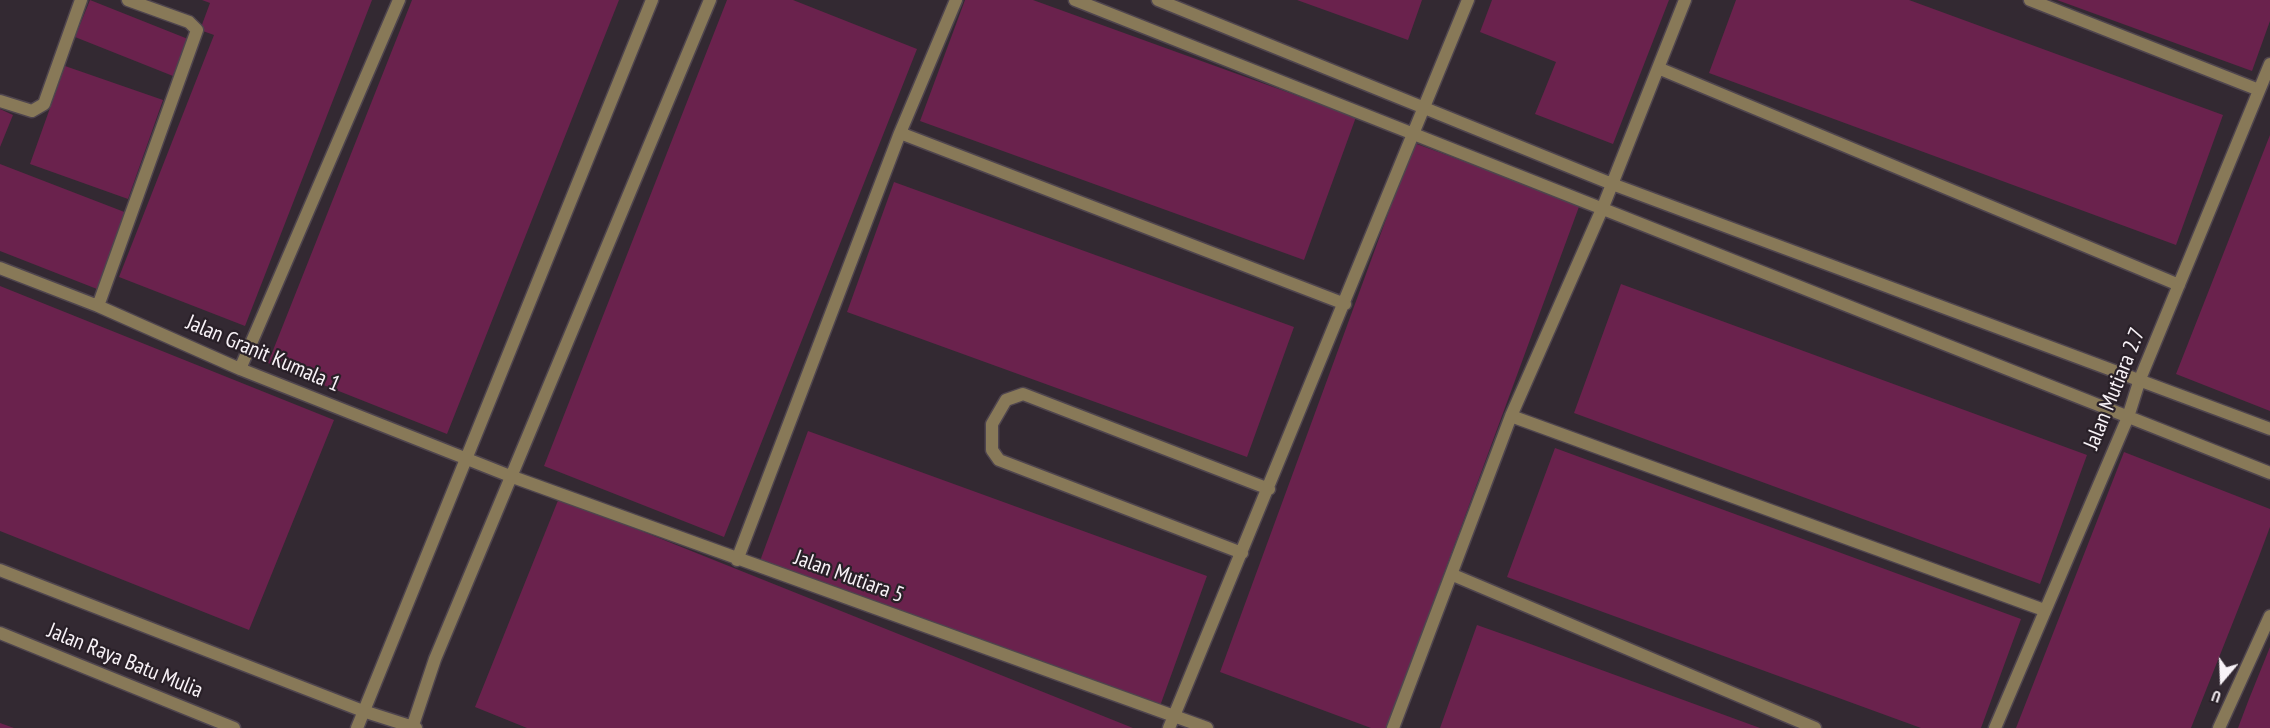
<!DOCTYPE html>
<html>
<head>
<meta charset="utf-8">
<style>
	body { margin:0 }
	#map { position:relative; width:2270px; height:728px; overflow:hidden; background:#332932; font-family:"PT Sans Narrow",sans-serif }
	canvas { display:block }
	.north { position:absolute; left:2192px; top:650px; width:60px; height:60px; -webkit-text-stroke:4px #292028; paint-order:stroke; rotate:199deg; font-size:16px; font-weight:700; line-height:24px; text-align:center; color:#f8f2f7 }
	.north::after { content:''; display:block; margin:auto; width:21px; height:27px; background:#f8f2f7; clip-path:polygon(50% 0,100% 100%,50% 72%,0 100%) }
</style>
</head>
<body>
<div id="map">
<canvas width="2270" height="728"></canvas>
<div class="north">U</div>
</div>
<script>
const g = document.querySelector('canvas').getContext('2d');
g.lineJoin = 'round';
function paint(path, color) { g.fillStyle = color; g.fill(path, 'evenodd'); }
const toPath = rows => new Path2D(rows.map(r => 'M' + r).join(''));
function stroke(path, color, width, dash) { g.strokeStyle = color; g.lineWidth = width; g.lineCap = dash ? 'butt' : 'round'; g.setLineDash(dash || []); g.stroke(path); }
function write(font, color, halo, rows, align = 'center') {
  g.font = font + ' "PT Sans Narrow",sans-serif'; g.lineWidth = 4.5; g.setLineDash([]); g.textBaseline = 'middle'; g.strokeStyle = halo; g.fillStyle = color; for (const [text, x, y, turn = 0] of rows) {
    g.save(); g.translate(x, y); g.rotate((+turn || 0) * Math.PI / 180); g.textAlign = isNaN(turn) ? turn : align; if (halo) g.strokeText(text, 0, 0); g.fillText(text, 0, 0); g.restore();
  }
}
paint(toPath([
	[90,0,188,39,173,76,75,37],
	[202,0,372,0,245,326,119,277,214,35,200,30,210,3],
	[412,0,619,0,447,434,268,363],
	[727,0,793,0,917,49,724,537,544,466],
	[965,0,1033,0,1356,117,1304,260,920,121],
	[1297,0,1422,0,1408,40],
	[1492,0,1669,0,1613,144,1535,114,1556,62,1480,32],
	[1736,0,1909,0,2223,115,2176,245,1709,73],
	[2057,0,2270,0,2270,21,2252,71],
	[65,66,163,100,128,199,30,164],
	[0,109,13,115,0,147],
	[2270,135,2270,411,2176,374],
	[1414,143,1580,204,1387,728,1371,728,1220,672],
	[0,164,127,213,97,289,0,251],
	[894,182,1294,327,1247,457,847,312],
	[1621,284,2087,455,2040,584,1574,413],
	[0,286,334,420,249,630,0,531],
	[808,431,1207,576,1160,706,760,561],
	[1555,448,2021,619,1981,728,1921,728,1507,577],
	[2124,452,2270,509,2270,527,2258,559,2191,728,2016,728],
	[559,498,624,524,1133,728,527,728,475,707],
	[1477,625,1525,642,1760,728,1440,728],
	[2270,647,2270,728,2238,728,2249,699],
	[0,723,14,728,0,728]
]), '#6a224d');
const street = toPath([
	[1075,0,2270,473],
	[1158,0,1612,184,2270,429],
	[2030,0,2259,90],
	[1658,68,2179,285],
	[0,101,32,111,44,104,81,0],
	[900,133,1345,304],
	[0,268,98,306,240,369,510,476,1207,728],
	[98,306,197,30,189,22,128,0],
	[240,369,399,0],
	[1511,416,2044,610],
	[1242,553,999,460,992,450,992,424,1006,400,1023,394,1269,489],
	[737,560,900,133,956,0],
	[0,570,363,711,416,728],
	[1453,575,1815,728],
	[0,633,234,728],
	[357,728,652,0],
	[412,728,435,659,710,0],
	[1169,728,1468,0],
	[1393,728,1511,416,1603,207,1685,0],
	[1995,728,2128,417,2140,379,2270,64],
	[2219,728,2270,616]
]);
stroke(street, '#4f454e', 15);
stroke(street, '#887958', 12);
write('22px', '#f8f2f7', '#292028', [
	["Jalan Granit Kumala 1",263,354,23],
	["Jalan Mutiara 2.7",2115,389,-68],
	["Jalan Mutiara 5",849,577,20],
	["Jalan Raya Batu Mulia",125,661,22]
]);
</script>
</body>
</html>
